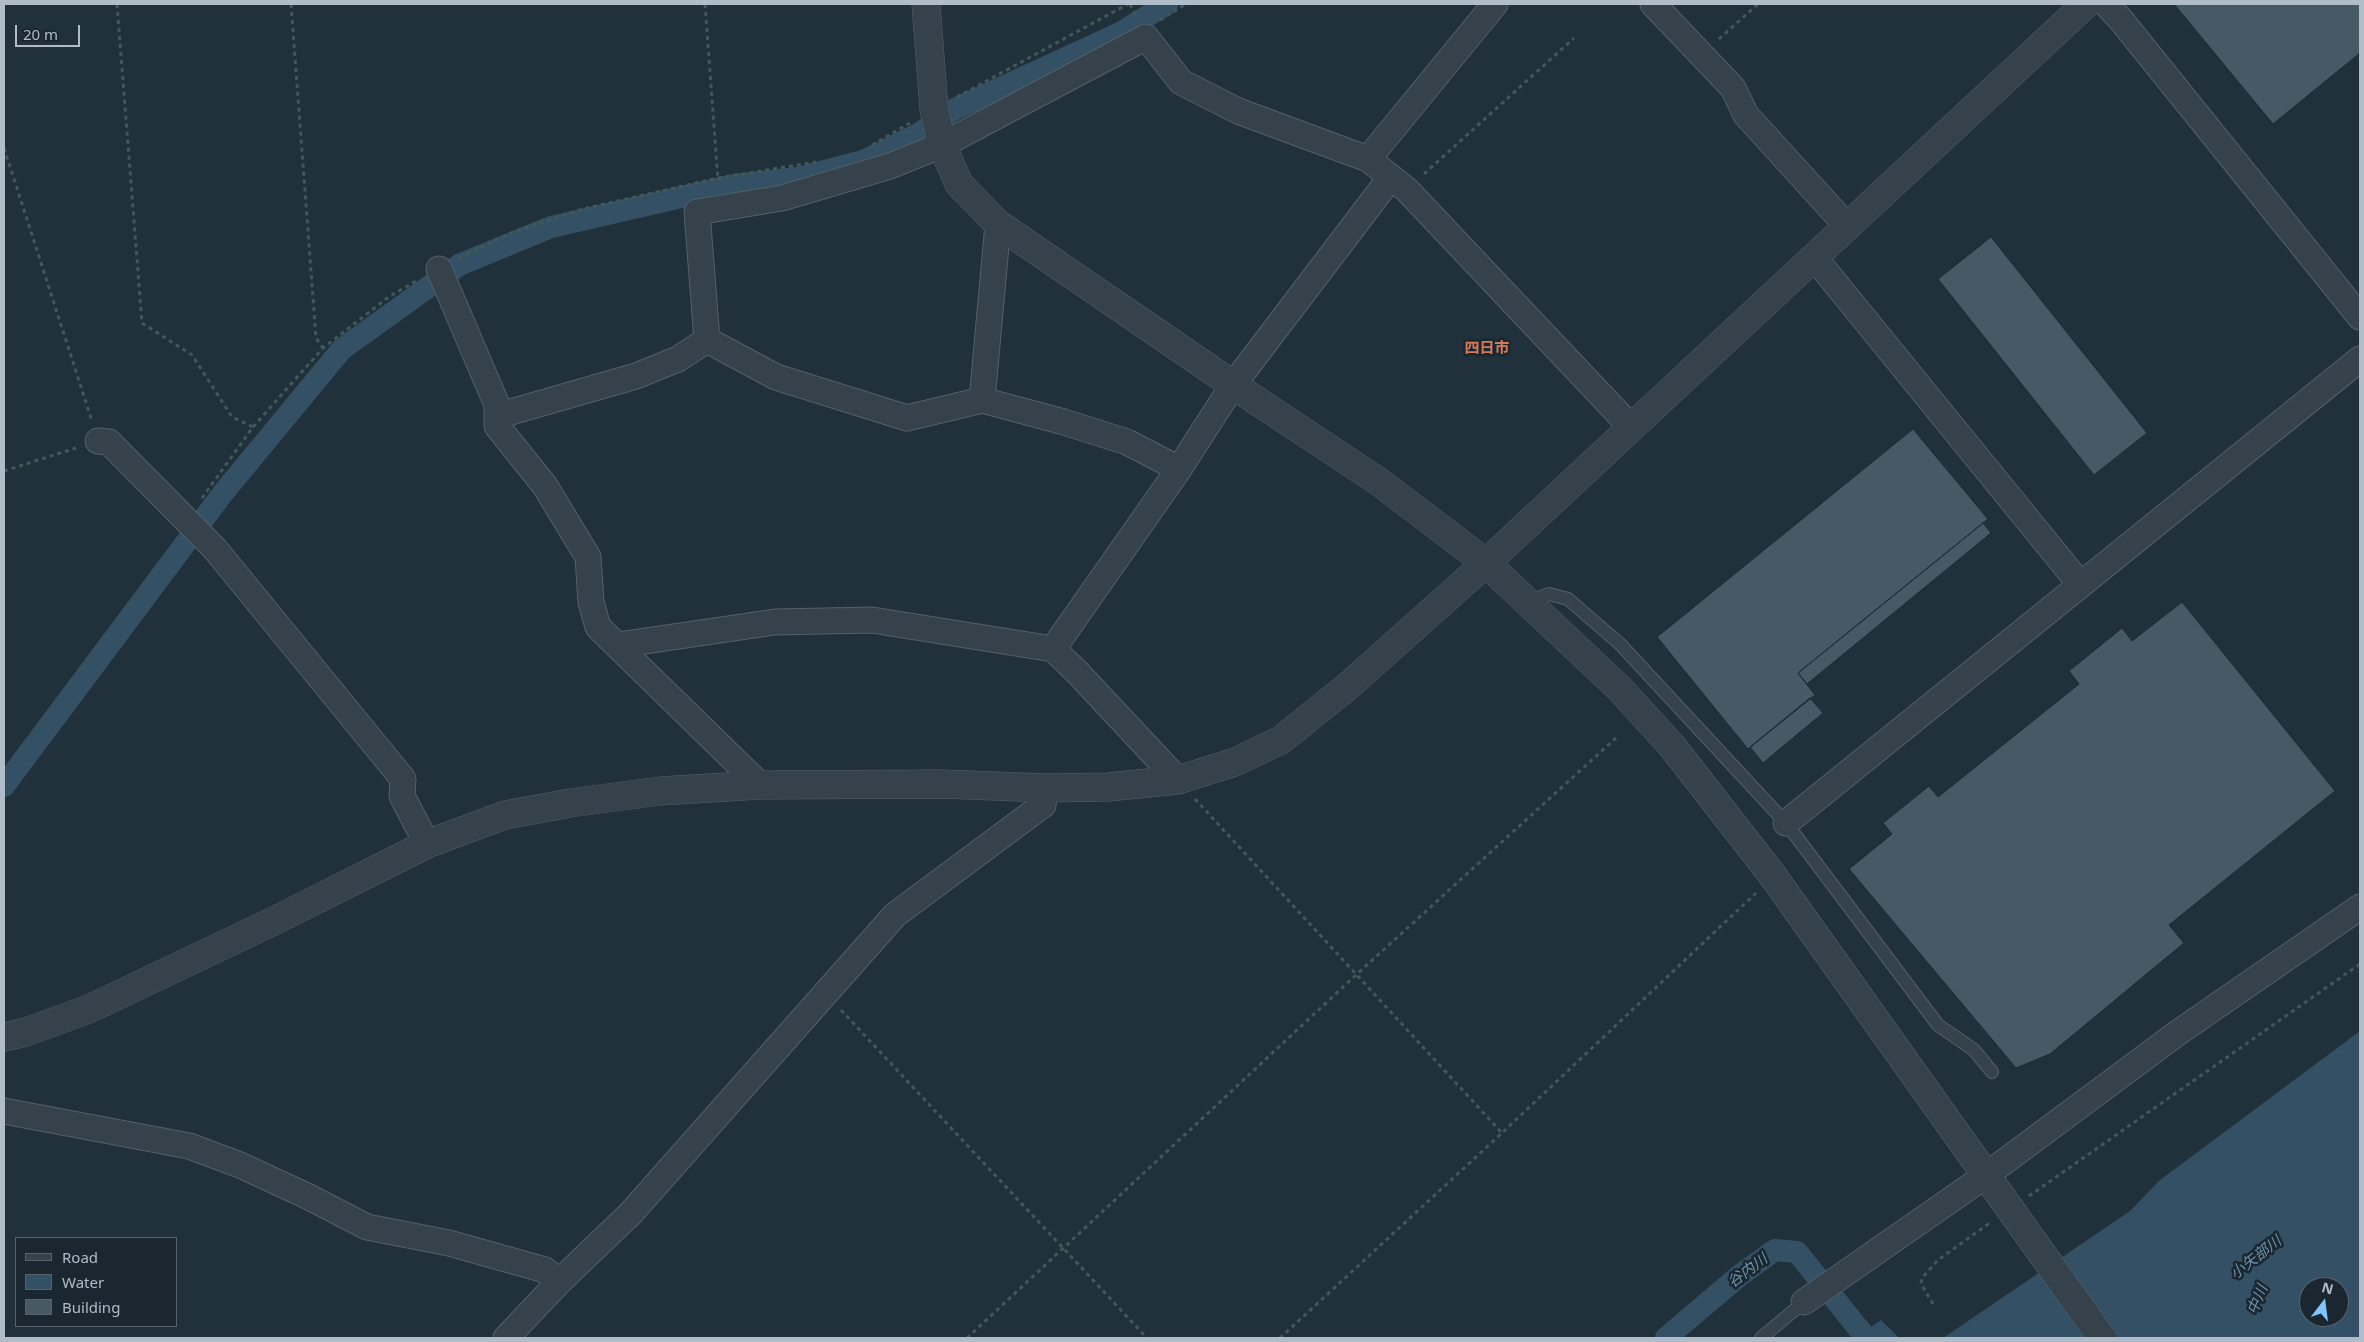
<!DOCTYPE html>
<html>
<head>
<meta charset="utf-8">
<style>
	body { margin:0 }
	#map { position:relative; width:2364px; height:1342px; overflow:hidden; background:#21313c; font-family:"Noto Sans",sans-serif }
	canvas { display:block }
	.frame { position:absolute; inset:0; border:5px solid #b0bdc8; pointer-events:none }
	.legend { position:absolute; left:15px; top:1237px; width:162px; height:90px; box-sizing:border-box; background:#1a2730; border:1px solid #56636d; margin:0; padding:6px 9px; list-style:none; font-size:15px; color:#b0bdc8 }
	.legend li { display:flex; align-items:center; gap:10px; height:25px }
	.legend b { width:25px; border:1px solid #56636d }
	.north { position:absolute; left:2299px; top:1277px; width:50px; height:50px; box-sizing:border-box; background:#1a2730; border:1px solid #56636d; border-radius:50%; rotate:15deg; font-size:14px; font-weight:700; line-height:20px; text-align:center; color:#b0bdc8 }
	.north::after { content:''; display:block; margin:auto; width:18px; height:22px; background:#80c5fd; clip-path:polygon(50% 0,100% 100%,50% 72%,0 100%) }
	.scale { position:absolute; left:15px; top:25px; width:65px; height:22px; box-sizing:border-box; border:2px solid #b0bdc8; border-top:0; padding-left:6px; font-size:15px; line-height:18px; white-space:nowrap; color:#b0bdc8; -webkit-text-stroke:4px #1a2730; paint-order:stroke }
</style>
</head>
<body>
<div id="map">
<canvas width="2364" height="1342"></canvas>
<div class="frame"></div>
<ul class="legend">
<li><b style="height:6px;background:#35424c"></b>Road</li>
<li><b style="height:14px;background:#345064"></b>Water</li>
<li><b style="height:14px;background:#475965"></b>Building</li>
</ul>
<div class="north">N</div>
<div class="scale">20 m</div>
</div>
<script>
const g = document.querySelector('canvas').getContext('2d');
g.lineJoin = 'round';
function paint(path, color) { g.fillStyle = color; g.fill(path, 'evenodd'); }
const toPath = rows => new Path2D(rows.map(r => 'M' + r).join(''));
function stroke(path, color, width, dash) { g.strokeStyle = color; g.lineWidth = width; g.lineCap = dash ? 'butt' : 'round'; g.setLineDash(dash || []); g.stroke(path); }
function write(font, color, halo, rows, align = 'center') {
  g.font = font + ' "Noto Sans","Noto Sans JP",sans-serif'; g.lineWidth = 5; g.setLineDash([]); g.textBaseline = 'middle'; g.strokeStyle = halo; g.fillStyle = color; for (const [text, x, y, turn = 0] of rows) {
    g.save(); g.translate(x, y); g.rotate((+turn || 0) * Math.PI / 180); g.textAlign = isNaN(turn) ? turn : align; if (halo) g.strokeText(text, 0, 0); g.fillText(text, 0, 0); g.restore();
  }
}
paint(toPath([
	[2360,1031,2360,1338,1943,1338,2130,1211,2160,1180],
	[2309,1287,2339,1287,2339,1317,2309,1317],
	[1881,1320,1899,1338,1859,1338,1875,1324]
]), '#345064');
stroke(toPath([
	[4,786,223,493,342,349,459,265,551,227,734,185,798,178,863,161,918,134,955,109,1120,33,1167,4],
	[1666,1338,1739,1276,1775,1250,1797,1252,1866,1338]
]), '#345064', 22);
const building = toPath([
	[2174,4,2360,4,2360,53,2273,124,2174,4],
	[1991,237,2147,433,2094,475,1938,279,1991,237],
	[1913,429,1988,519,1798,673,1815,695,1748,749,1657,637,1913,429],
	[1983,523,1991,533,1807,684,1798,673,1983,523],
	[2182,602,2335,791,2169,925,2184,943,2050,1054,2016,1068,1849,869,1892,834,1883,823,1929,786,1938,797,2079,684,2069,671,2122,628,2132,641,2182,602],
	[1810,698,1823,713,1763,763,1750,747,1810,698]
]);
paint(building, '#475965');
stroke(building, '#1c2933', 1);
const service = toPath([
	[1530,606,1538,598,1549,594,1568,599,1620,644,1786,823,1938,1025,1974,1050,1992,1072],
	[1761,1338,1804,1302]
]);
const minor = toPath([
	[1653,4,1733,88,1746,115,1847,226],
	[2106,4,2121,20,2360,317],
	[1368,159,1495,4],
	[1814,257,2080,584],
	[439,269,497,405,497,416,636,376,678,359,707,340],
	[982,400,998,224],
	[497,416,497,426,545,486,588,557,591,602,598,627,760,785],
	[98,441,109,442,215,549,403,779,402,796,427,844],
	[1179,469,1127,442,1064,422,982,400,907,418,776,377,707,340,697,212,782,198,890,166,942,145,1146,37,1181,82,1238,111,1368,159,1407,190,1632,428],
	[618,645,775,622,872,620,1053,649,1077,672,1178,780],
	[1053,649,1179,469,1233,385,1391,177],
	[1786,823,2360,359],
	[4,1111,189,1146,240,1165,307,1196,367,1227,449,1243,545,1270,559,1282],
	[1804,1302,1985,1176,2179,1032,2360,907],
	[506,1338,559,1282,631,1213,895,915,1043,805,1045,788]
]);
const tertiary = toPath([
	[926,4,934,109,942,145,959,184,998,224,1245,393,1378,481,1486,563,1620,689,1672,746,1773,876,1993,1185],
	[4,1037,26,1032,89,1009,276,920,427,844,505,815,570,803,660,791,760,785,943,784,1045,788,1108,787,1178,780,1235,762,1281,740,1347,687,1486,563,2086,4]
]);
stroke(service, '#53606a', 14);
stroke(minor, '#53606a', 27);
stroke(tertiary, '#53606a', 29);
stroke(toPath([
	[117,4,142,323,192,355,232,417,253,427,200,501],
	[291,4,316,338,323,348],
	[705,4,718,180],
	[1130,4,1136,16],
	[1160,20,1186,4],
	[1719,39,1758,4],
	[957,97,1128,4],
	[872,145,912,122],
	[4,148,92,421],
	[1424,174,1574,38],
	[459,258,513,232,583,209,718,178,816,162],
	[253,427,323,348,390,296,418,280],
	[4,471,76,448],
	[1195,799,1502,1133],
	[841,1010,1147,1338],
	[2029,1196,2360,964],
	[1933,1304,1921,1284,1922,1278,1938,1260,1991,1222],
	[967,1338,1357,974,1617,737],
	[1280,1338,1502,1133,1756,893]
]), '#415958', 3, [4, 4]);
stroke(service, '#35424c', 12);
stroke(minor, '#35424c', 25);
stroke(tertiary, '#35424c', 28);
const tertiaryBridge = toPath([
	[1993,1185,2102,1338]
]);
stroke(tertiaryBridge, '#53606a', 29, []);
stroke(tertiaryBridge, '#35424c', 28);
write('bold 15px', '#d97b59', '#1a2730', [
	["四日市",1487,349]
]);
write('italic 15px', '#6f94ad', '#1a2730', [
	["小矢部川",2256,1258,-38],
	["谷内川",1748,1271,-37],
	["中川",2258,1300,-68]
]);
</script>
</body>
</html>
